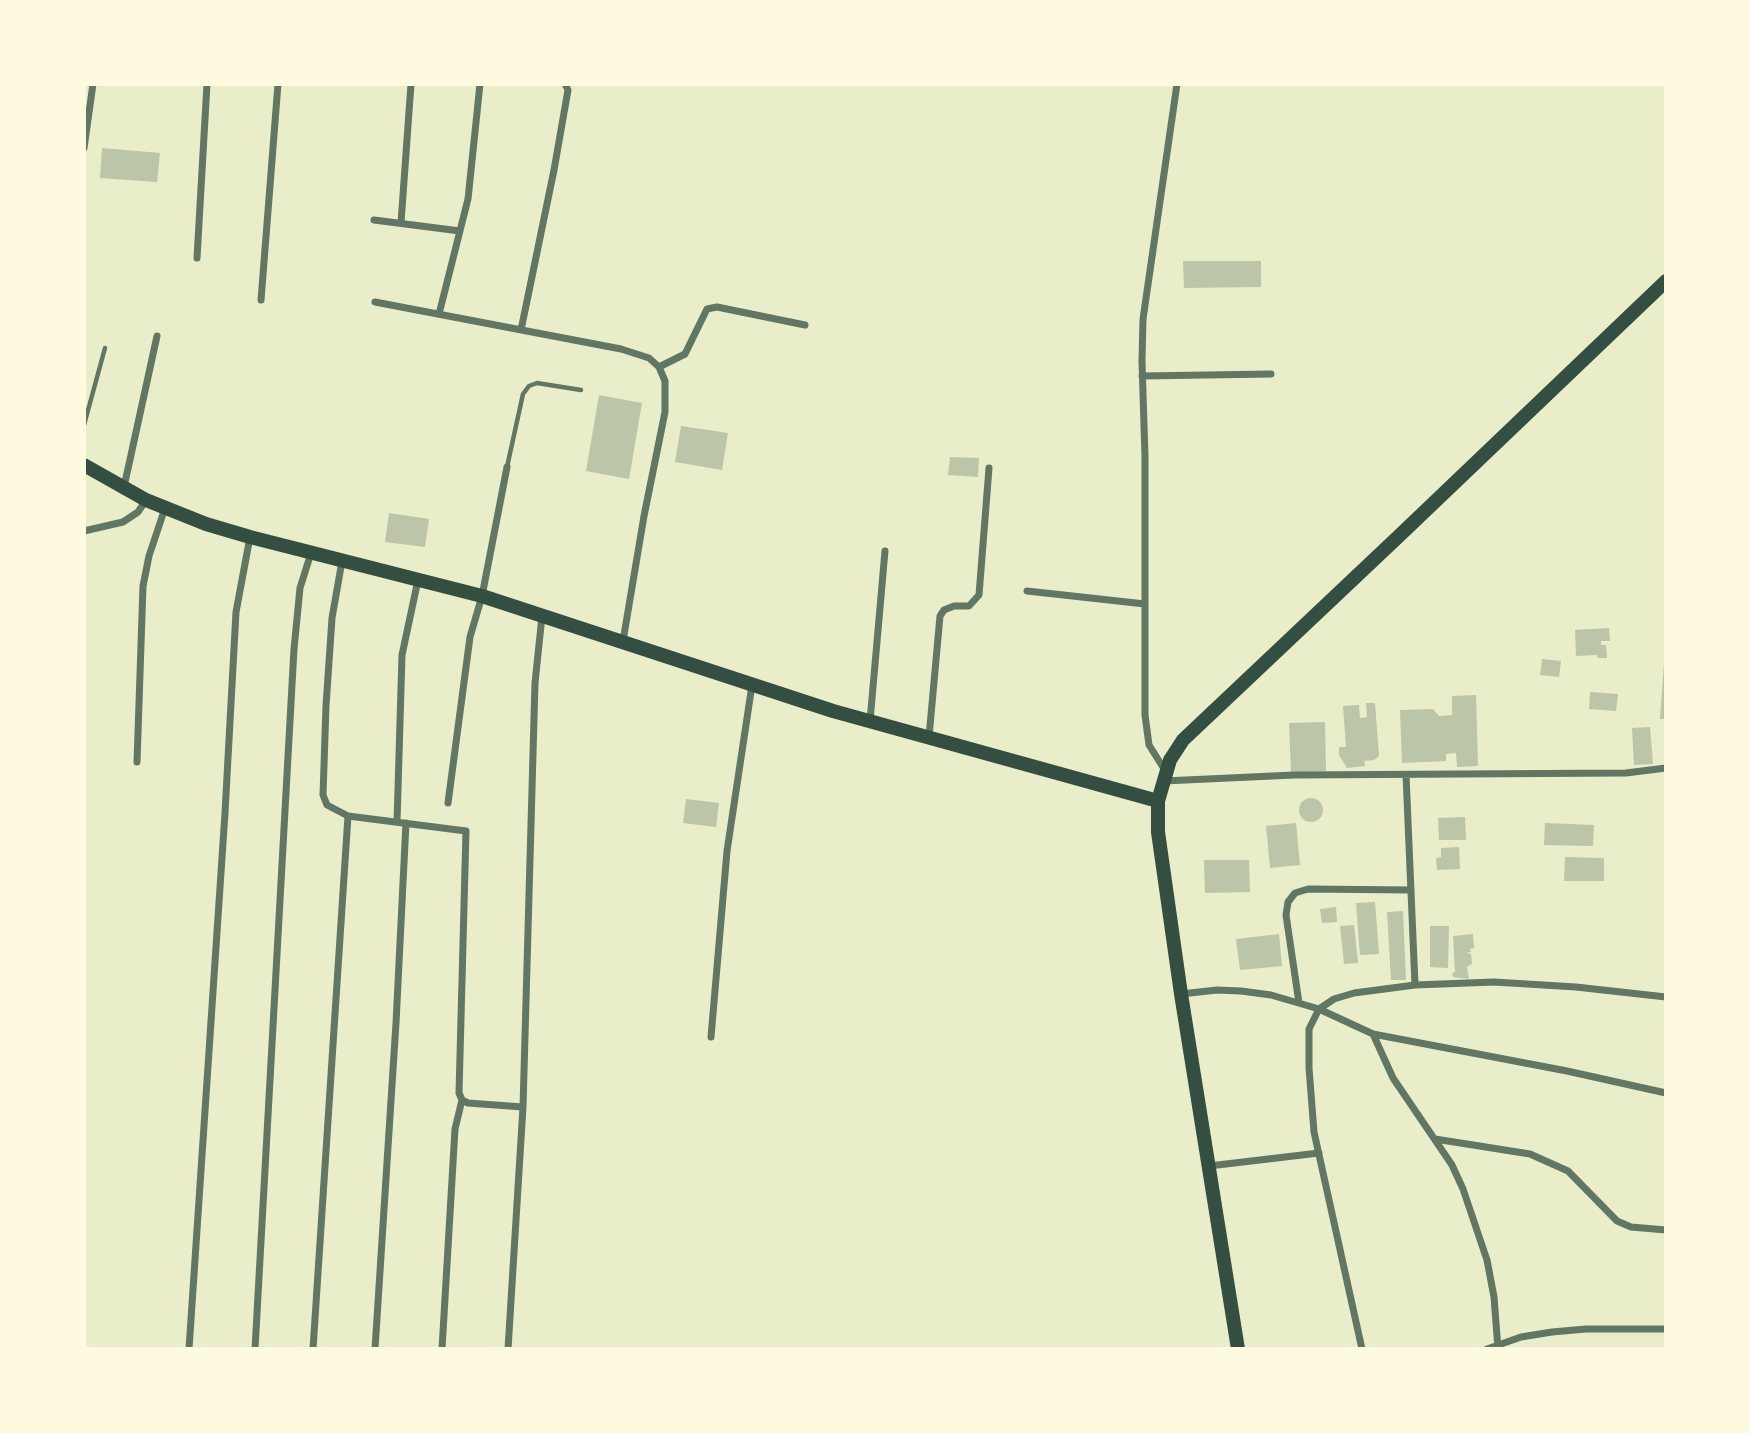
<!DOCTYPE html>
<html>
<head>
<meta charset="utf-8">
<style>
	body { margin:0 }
	#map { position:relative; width:1750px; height:1433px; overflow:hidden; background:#e9edc9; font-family:Mulish,sans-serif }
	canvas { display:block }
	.frame { position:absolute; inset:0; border:86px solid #fefae0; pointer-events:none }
</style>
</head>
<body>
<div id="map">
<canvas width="1750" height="1433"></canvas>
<div class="frame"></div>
</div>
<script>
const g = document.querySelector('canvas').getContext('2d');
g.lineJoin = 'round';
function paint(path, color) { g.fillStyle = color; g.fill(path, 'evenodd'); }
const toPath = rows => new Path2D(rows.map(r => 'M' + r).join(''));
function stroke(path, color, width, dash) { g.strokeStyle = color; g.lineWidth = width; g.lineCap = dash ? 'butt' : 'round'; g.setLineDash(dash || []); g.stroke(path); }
paint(toPath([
	[102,148,160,153,157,182,100,178],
	[1183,261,1261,261,1261,287,1184,288],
	[599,395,642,403,629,479,586,471],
	[681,426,728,433,722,470,675,462],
	[950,457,979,458,978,477,948,475],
	[389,513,429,519,425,547,385,542],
	[1609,628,1610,641,1601,641,1601,645,1606,645,1607,658,1598,658,1597,655,1576,656,1575,630],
	[1542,659,1561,661,1559,677,1540,675],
	[1664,663,1666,663,1666,719,1660,719],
	[1590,692,1618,694,1616,711,1589,709],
	[1476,695,1478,766,1457,767,1456,753,1446,754,1446,761,1402,763,1400,710,1433,709,1439,716,1452,715,1452,696],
	[1366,703,1375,703,1379,756,1374,760,1364,761,1365,766,1347,768,1339,755,1339,747,1346,747,1343,706,1359,705,1360,718,1367,717],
	[1325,722,1326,771,1291,772,1289,723],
	[1650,727,1653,764,1634,765,1632,728],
	'1299 810a12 12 0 1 1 24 0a12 12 0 1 1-24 0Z',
	[686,799,719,803,716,827,683,823],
	[1465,817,1466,840,1439,840,1438,818],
	[1296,823,1300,865,1270,868,1266,826],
	[1545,823,1594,825,1593,846,1544,845],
	[1459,847,1460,869,1437,870,1436,858,1441,857,1441,848],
	[1565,857,1604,858,1604,881,1564,881],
	[1204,860,1249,860,1250,892,1205,893],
	[1375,902,1379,954,1360,955,1356,903],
	[1336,907,1337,922,1322,923,1320,909],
	[1403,911,1406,980,1391,980,1387,912],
	[1354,925,1358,963,1344,964,1340,926],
	[1430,926,1449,926,1448,968,1430,967],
	[1279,934,1282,966,1240,970,1236,939],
	[1473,934,1474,948,1470,949,1471,952,1466,953,1471,954,1472,964,1467,967,1469,979,1453,977,1452,973,1455,972,1453,936]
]), '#bcc5a7');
stroke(toPath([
	[84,425,105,348],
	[507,467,523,394,529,386,537,383,581,390]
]), '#617663', 4.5);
stroke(toPath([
	[84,148,93,84],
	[374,220,460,231],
	[401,223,411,84],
	[197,258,207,84],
	[261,300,278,84],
	[375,302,621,349,649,358,659,367,665,381,665,412,644,516,623,641],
	[439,314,468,199,480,84],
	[521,330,554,170,568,90,565,84],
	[659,367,685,354,707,309,717,307,805,325],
	[1142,376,1271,374],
	[124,487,157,336],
	[84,531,123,522,138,512,146,500],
	[342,561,332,618,326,706,323,795,327,805,348,816,466,831,459,1093,462,1100,468,1103,523,1107],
	[1027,591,1145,604],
	[870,721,885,551],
	[929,737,940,616,944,610,954,606,969,606,979,595,989,468],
	[137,762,143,586,149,556,165,508],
	[1166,772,1149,745,1145,715,1145,457,1142,361,1143,319,1177,84],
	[1406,775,1415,985],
	[1164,781,1294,775,1626,773,1666,768],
	[448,803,470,637,482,596,507,467],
	[397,822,402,655,418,580],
	[1181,994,1217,990,1241,991,1271,995,1319,1009,1373,1034,1567,1071,1666,1093],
	[1299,1003,1286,915,1288,902,1295,893,1308,889,1411,890],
	[1373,1034,1393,1078,1452,1165,1463,1189,1487,1260,1494,1297,1498,1349],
	[711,1037,727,851,752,685],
	[1435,1139,1530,1154,1568,1171,1617,1221,1631,1227,1666,1230],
	[1209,1166,1319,1153],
	[189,1349,225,813,236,612,250,537],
	[255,1349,294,649,300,588,311,553],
	[313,1349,348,816],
	[375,1349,396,1023,406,823],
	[442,1349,455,1129,462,1100],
	[508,1349,523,1107,535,683,542,616],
	[1362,1349,1314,1132,1309,1068,1309,1029,1319,1009,1334,999,1354,993,1415,985,1494,982,1576,987,1666,997],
	[1487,1349,1521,1337,1552,1332,1586,1329,1666,1329]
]), '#617663', 7);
stroke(toPath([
	[84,465,146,500,206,524,250,537,482,596,833,711,1158,801],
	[1238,1349,1181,994,1158,832,1158,801,1170,760,1183,740,1400,535,1666,281]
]), '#344e41', 14);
</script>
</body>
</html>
